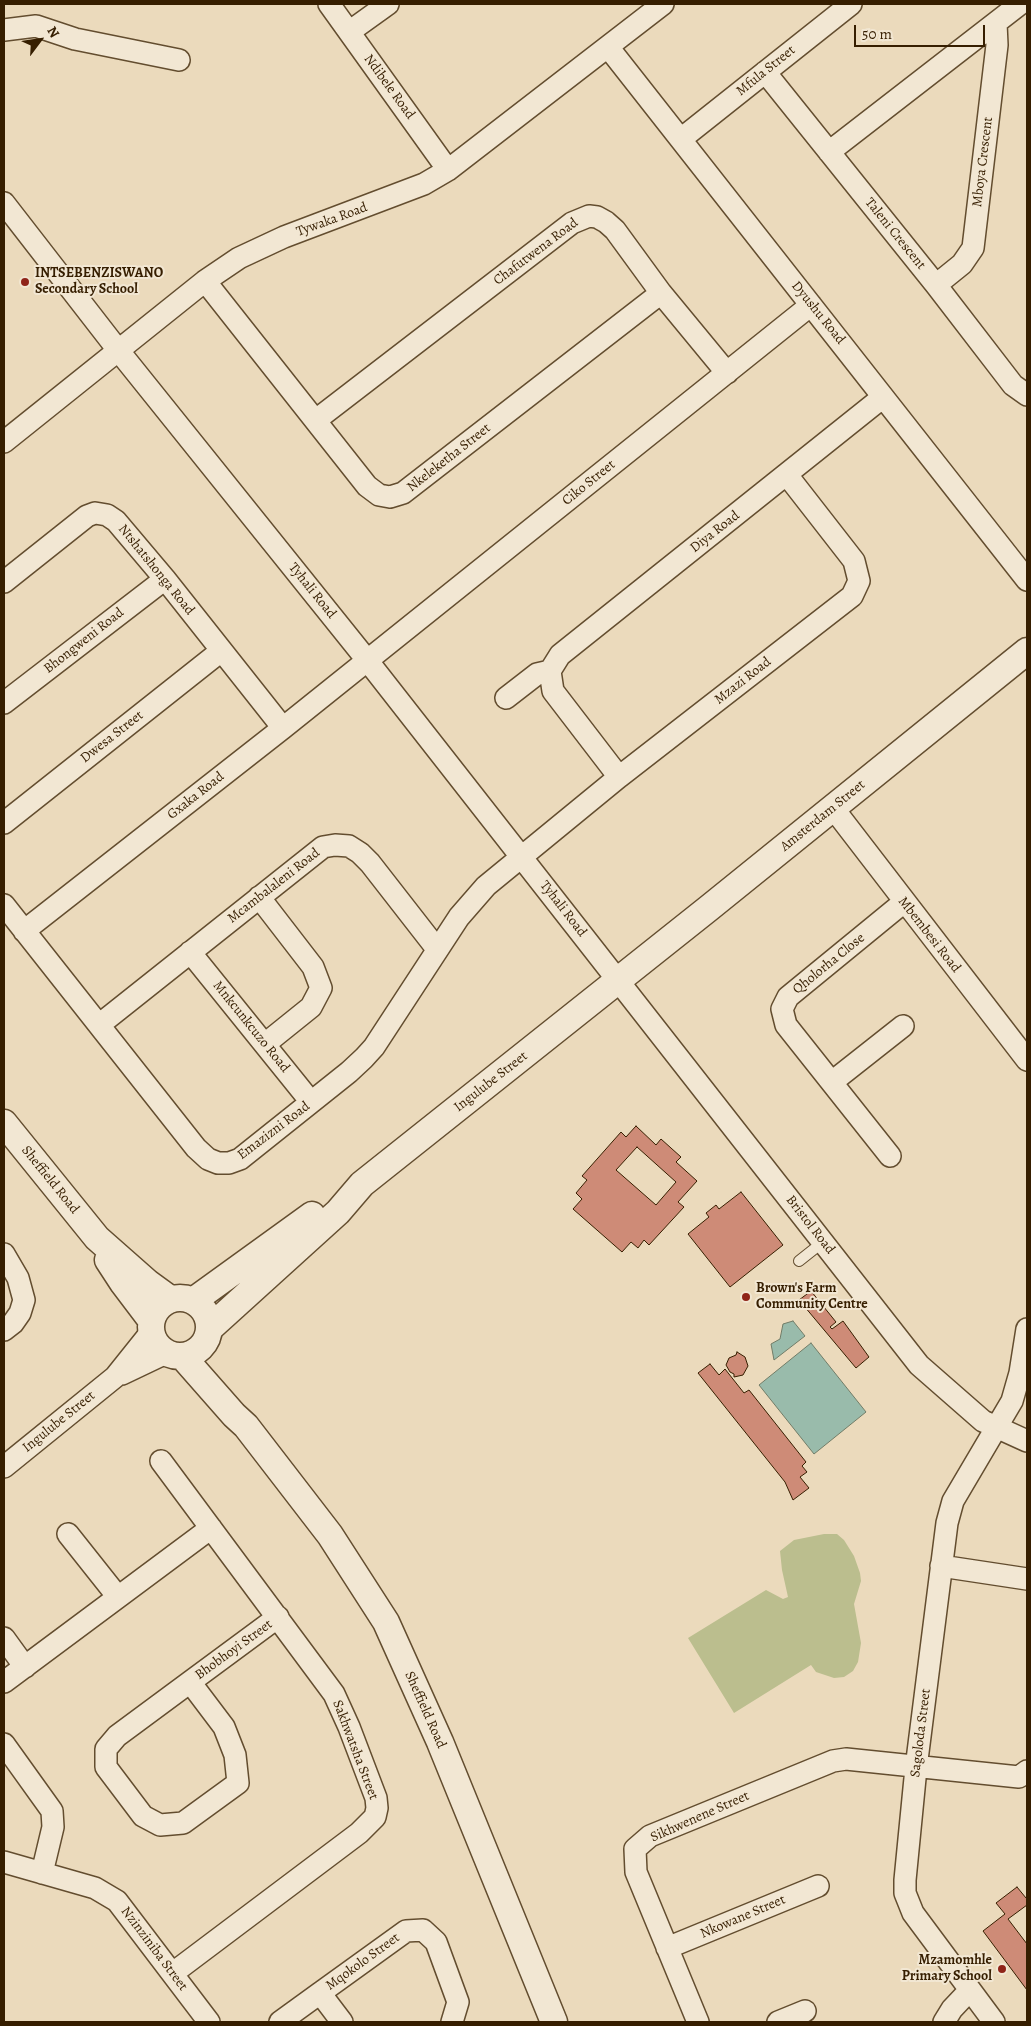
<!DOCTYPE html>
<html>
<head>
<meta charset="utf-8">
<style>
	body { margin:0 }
	#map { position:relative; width:1031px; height:2026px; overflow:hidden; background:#ebdabc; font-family:Alegreya,serif }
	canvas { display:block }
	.frame { position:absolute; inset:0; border:5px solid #361e00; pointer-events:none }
	.north { position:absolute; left:15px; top:15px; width:50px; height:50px; -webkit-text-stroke:4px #f2e7d3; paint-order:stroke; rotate:59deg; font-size:14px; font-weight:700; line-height:20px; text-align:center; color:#361e00 }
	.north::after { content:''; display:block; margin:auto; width:18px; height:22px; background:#361e00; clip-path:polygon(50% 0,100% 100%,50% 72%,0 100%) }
	.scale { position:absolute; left:854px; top:25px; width:131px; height:22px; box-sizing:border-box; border:2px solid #361e00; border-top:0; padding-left:6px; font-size:15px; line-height:18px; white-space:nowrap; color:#361e00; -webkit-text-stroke:4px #f2e7d3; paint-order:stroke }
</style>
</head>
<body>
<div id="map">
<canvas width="1031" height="2026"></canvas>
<div class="frame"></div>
<div class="north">N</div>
<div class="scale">50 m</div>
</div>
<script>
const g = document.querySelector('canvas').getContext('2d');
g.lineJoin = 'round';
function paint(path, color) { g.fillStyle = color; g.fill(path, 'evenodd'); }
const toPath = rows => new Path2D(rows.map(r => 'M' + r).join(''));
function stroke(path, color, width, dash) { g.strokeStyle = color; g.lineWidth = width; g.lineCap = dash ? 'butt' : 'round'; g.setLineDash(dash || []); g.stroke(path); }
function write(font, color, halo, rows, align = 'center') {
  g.font = font + ' Alegreya,serif'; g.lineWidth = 4; g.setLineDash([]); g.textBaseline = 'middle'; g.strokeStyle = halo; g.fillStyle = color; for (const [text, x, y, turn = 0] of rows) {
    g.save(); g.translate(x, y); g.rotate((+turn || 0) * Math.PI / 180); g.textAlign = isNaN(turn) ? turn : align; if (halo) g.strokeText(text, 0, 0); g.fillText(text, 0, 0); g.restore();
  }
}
paint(toPath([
	[824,1534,837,1534,844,1540,854,1556,860,1573,861,1581,854,1604,861,1643,858,1662,853,1671,844,1677,834,1678,816,1672,811,1665,734,1713,688,1638,766,1590,783,1599,788,1597,782,1570,780,1551,794,1540]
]), '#bbbe8e');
const water = toPath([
	[793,1321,805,1336,774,1360,771,1344,780,1339,783,1324,793,1321],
	[811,1343,866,1412,814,1454,759,1385,811,1343]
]);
paint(water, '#99bbab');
stroke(water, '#717c67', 1);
const building = toPath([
	[636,1126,656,1145,661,1139,681,1157,676,1162,697,1181,678,1202,684,1207,649,1245,644,1240,638,1248,631,1242,622,1252,573,1209,582,1199,576,1193,587,1180,582,1176,621,1132,626,1137,636,1126],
	[637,1147,676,1182,656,1205,616,1170,637,1147],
	[741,1192,783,1245,730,1287,688,1234,709,1217,706,1213,716,1205,719,1209,741,1192],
	[811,1291,836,1322,830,1327,832,1329,843,1321,869,1357,856,1368,799,1300,811,1291],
	[737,1352,745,1357,748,1366,743,1375,734,1377,734,1374,730,1372,726,1365,729,1358,736,1355,737,1352],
	[710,1364,719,1375,725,1369,744,1393,749,1390,806,1462,802,1466,807,1472,800,1477,809,1488,793,1500,785,1482,698,1373,710,1364],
	[1017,1887,1026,1898,1027,1898,1027,1905,1008,1919,1027,1944,1027,1990,983,1931,1005,1914,996,1903,1017,1887]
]);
paint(building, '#ce8b77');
stroke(building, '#361e00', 1);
const service = toPath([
	[799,1261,823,1242]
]);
const minor = toPath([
	[329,4,448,170],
	[4,30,36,26,75,39,179,60],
	[349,32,388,4],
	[608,47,1027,580],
	[765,72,936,285,1013,385,1027,395],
	[681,139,851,4],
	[829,152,1020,4],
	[4,203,118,350,367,660,919,1365,983,1421,1027,1441],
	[205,281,367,486,379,495,390,497,403,493,661,293],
	[936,285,962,264,973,248,997,45,996,23],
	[316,420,572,223,589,216,597,217,606,222,615,230,661,293,727,373],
	[4,442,205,281,239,258,284,237,424,184,448,170,663,4],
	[4,582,87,516,95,513,107,515,116,521,165,579,283,728],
	[506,698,537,674,550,671],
	[4,703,165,579],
	[619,777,553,691,550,671,560,655,883,397],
	[833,808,1027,1060],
	[4,823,221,651],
	[259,897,313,967,321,988,311,1007,265,1044],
	[4,905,196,1148,208,1159,218,1163,229,1163,240,1159,349,1072,364,1058,374,1047,459,917,486,886,619,777,852,596,859,581,854,561,787,475],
	[24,931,283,728,811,305],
	[190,952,311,1102],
	[99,1025,323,847,335,845,349,846,360,853,370,863,437,949],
	[832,1082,903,1026],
	[890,1156,786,1025,782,1009,788,997,904,902],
	[4,1254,18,1278,24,1300,20,1313,13,1323,4,1330],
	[122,1374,166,1353],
	[161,1461,334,1694,349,1727,376,1798,377,1808,375,1817,359,1833,173,1973],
	[4,1467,115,1377,151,1332],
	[68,1534,118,1597],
	[941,1566,1027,1579],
	[4,1638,25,1667],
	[4,1682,211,1528],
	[190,1682,224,1727,235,1755,238,1783,183,1823,160,1825,143,1816,106,1767,106,1749,117,1736,190,1682],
	[190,1682,278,1617],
	[4,1744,52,1811,53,1827,42,1873],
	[4,1862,95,1888,117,1901,209,2022],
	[667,1948,818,1886],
	[280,2022,320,1993],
	[342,2022,320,1993,406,1931,423,1930,436,1942,458,2002,452,2022],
	[698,2022,636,1872,635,1849,650,1836,833,1761,846,1759,1019,1777,1027,1771],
	[778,2022,805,2011],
	[944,2022,952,2009,970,1990],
	[994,2022,913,1913,905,1893,905,1880,916,1768,947,1523,953,1501,1012,1401,1020,1373,1027,1329]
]);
const tertiary = toPath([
	[4,1123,97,1238,148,1283,170,1299],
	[108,1260,123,1283,151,1320],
	'151 1327a29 29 0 1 1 58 0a29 29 0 1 1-58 0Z',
	[193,1301,312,1215],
	[210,1328,338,1212,362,1184,709,908,1027,651],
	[183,1357,234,1415,246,1426,330,1535,386,1622,440,1742,554,2022]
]);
stroke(service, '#634d2f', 12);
stroke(minor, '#634d2f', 24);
stroke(tertiary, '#634d2f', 29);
stroke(service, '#f2e7d3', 10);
stroke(minor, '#f2e7d3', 21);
stroke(tertiary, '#f2e7d3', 26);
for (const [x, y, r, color] of [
	[25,282,5,"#8f2418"],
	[746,1297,5,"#8f2418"],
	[1002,1969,5,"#8f2418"]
]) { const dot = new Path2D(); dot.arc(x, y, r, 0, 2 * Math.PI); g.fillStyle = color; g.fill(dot); stroke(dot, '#f2e7d3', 2); }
write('14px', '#361e00', '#f2e7d3', [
	["Mfula Street",766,71,-39],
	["Ndibele Road",389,87,54],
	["Mboya Crescent",983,162,-83],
	["Tywaka Road",332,220,-20],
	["Taleni Crescent",895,234,51],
	["Chafutwena Road",536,252,-37],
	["Dyushu Road",818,313,51],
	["Nkeleketha Street",449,458,-38],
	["Ciko Street",589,483,-39],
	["Diya Road",715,532,-38],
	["Ntshatshonga Road",156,570,51],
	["Tyhali Road",312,591,51],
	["Bhongweni Road",84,641,-38],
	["Mzazi Road",743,681,-38],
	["Dwesa Street",112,737,-38],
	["Gxaka Road",196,796,-38],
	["Amsterdam Street",823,816,-39],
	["Mcambalaleni Road",274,886,-38],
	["Tyhali Road",563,909,52],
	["Mbembesi Road",929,935,52],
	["Qholorha Close",829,964,-39],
	["Mnkcunkcuzo Road",251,1027,51],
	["Ingulube Street",491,1082,-38],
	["Emazizni Road",274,1131,-37],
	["Sheffield Road",50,1180,51],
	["Bristol Road",810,1225,52],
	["Ingulube Street",59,1422,-39],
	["Bhobhoyi Street",234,1650,-36],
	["Sheffield Road",425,1710,66],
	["Sagoloda Street",921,1733,-83],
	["Sakhwatsha Street",355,1750,69],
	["Sikhwenene Street",700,1817,-24],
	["Nkowane Street",743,1917,-23],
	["Nzinziniba Street",154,1949,53],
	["Mqokolo Street",363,1962,-36]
]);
write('bold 14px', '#361e00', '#f2e7d3', [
	["INTSEBENZISWANO",35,274],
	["Secondary School",35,290],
	["Brown's Farm",756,1289],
	["Community Centre",756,1305],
	["Mzamomhle",992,1961,"right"],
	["Primary School",992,1977,"right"]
], 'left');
</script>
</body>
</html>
